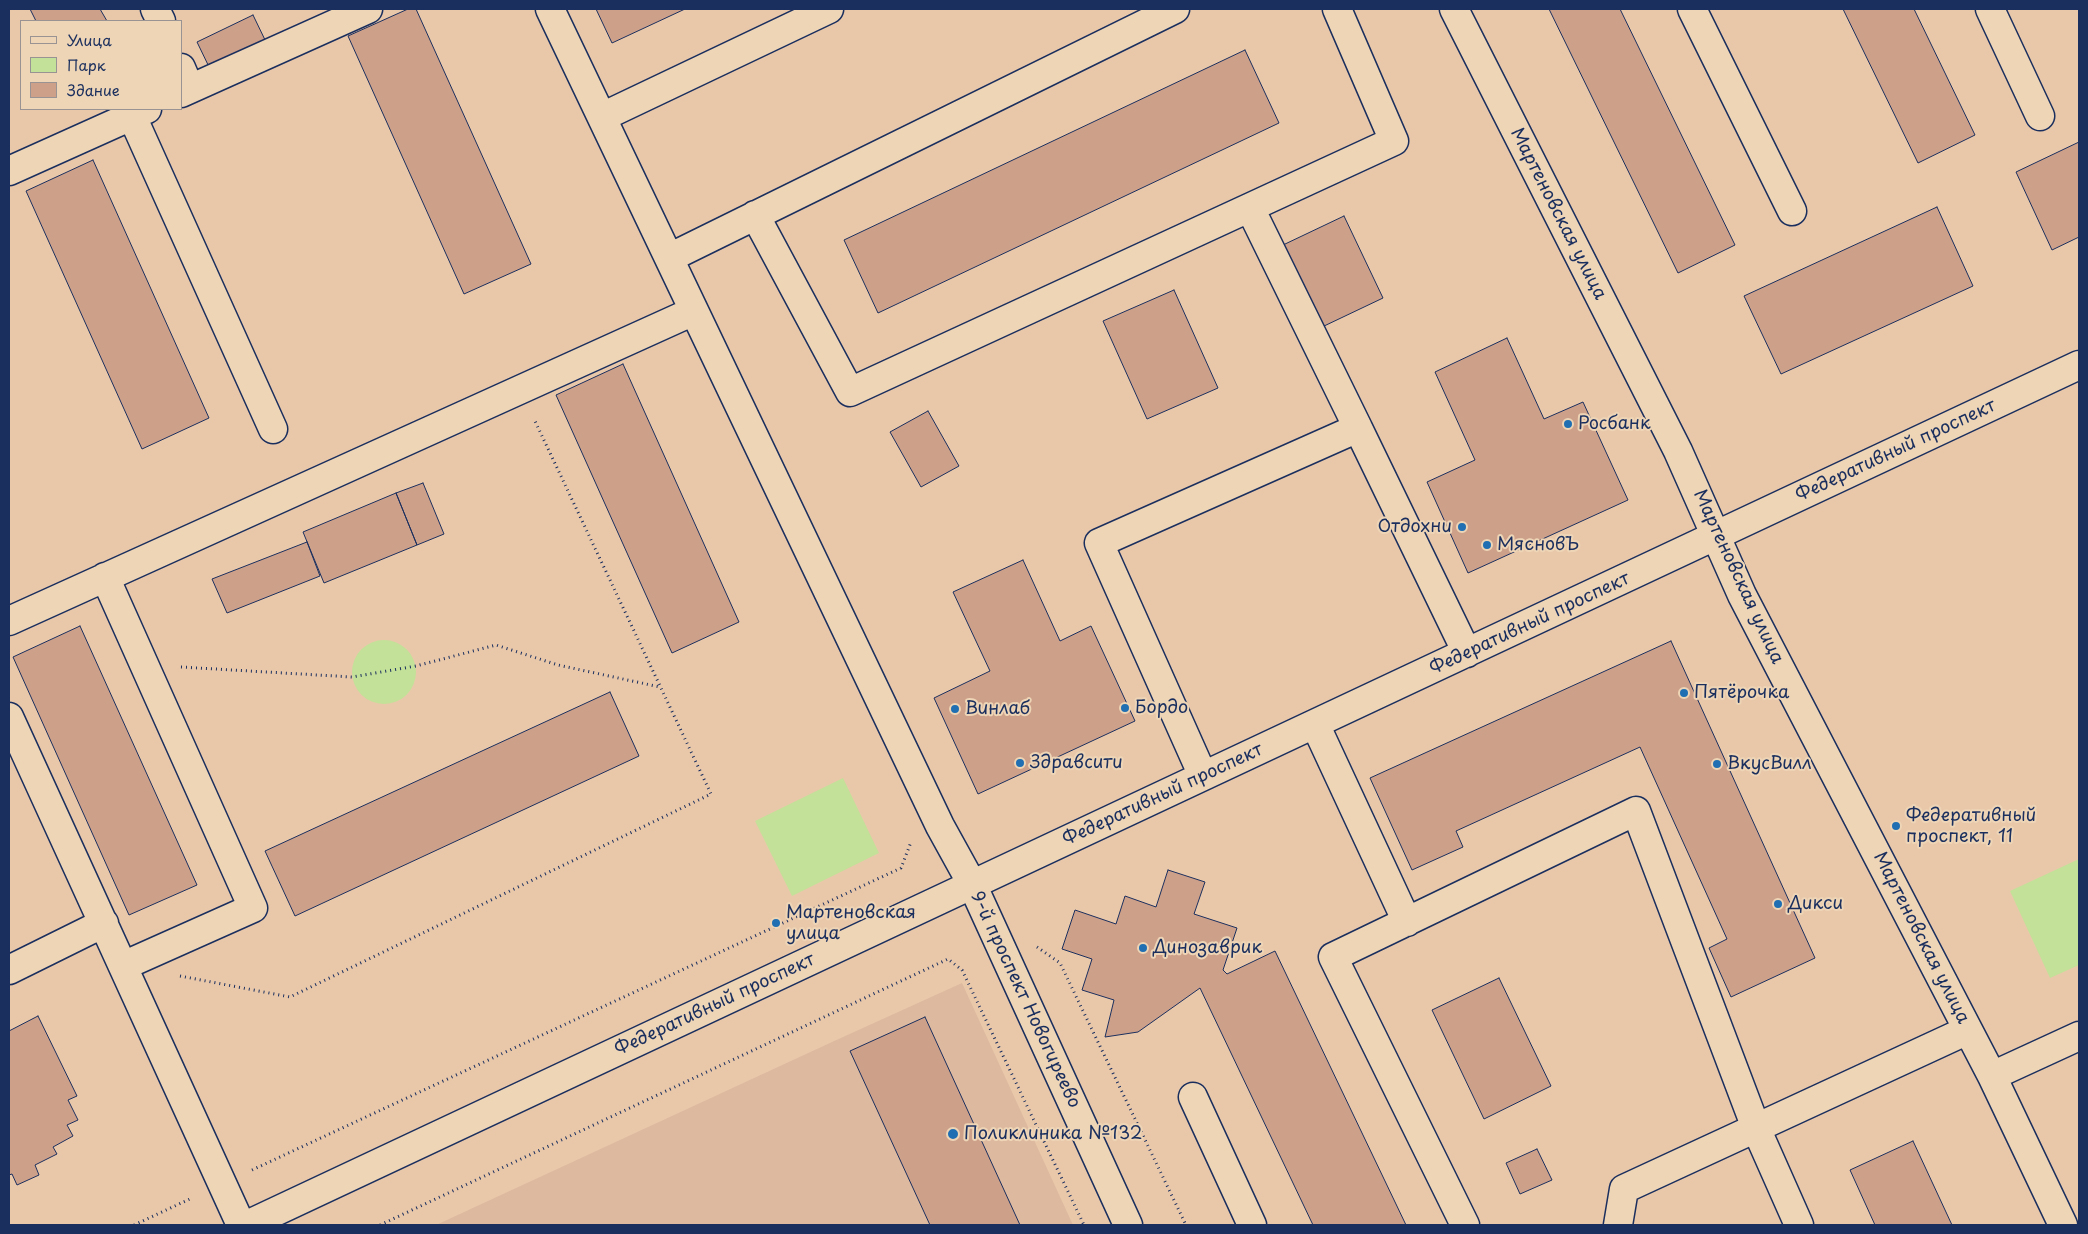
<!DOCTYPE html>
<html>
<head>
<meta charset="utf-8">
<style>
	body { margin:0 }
	#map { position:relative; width:2088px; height:1234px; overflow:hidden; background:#e9c8aa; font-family:"Playpen Sans",sans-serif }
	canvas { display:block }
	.frame { position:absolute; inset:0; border:10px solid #1b2f5e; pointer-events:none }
	.legend { position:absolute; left:20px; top:20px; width:162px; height:90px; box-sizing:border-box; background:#eed5b6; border:1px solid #9a9393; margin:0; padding:6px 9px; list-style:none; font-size:15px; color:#1b2f5e }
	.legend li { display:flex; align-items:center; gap:10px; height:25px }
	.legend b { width:25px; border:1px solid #9a9393 }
</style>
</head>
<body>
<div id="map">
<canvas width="2088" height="1234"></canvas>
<div class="frame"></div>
<ul class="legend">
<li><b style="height:6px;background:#eed5b6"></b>Улица</li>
<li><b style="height:14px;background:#c3e198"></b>Парк</li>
<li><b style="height:14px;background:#cda08a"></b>Здание</li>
</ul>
</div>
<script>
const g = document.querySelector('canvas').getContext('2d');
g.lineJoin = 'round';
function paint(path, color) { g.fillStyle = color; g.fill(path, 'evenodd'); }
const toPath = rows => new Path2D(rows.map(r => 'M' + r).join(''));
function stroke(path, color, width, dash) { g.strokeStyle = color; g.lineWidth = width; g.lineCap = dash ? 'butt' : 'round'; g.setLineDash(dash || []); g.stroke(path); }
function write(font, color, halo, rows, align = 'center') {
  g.font = font + ' "Playpen Sans",sans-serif'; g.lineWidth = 4; g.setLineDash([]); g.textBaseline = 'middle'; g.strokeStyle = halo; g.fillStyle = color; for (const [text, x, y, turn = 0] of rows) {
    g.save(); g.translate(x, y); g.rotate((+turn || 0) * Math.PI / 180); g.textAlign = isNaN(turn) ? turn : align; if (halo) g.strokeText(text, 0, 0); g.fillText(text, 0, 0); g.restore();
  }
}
paint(toPath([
	[962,983,1073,1225,436,1225,832,1042]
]), '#ddb99f');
paint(toPath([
	'352 672a32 32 0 1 1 64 0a32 32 0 1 1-64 0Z',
	[843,778,879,853,792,896,755,821],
	[2079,859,2079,965,2050,978,2010,891]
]), '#c3e198');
const building = toPath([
	[30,9,100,9,107,21,36,21,30,9],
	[408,9,416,9,531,264,464,294,348,36,408,9],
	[596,9,685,9,612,43,596,9],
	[1549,9,1620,9,1735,245,1678,273,1549,9],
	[1843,9,1914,9,1975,135,1918,163,1843,9],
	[253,15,267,44,211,71,197,42,253,15],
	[1245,50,1279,123,878,313,844,240,1245,50],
	[2079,142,2079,237,2052,250,2016,172,2079,142],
	[93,160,209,418,142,449,26,191,93,160],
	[1937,207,1973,286,1781,374,1744,296,1937,207],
	[1344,216,1383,298,1322,327,1283,245,1344,216],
	[1174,290,1218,388,1147,419,1103,321,1174,290],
	[1507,338,1544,419,1583,402,1628,500,1468,573,1427,482,1475,460,1435,372,1507,338],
	[623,364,739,622,672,653,556,395,623,364],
	[928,411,959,466,921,487,890,432,928,411],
	[423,483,444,534,417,545,396,493,423,483],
	[396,493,417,545,324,583,303,532,396,493],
	[307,542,320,576,227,613,212,579,307,542],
	[1023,560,1060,641,1091,626,1135,721,978,794,934,698,990,671,953,592,1023,560],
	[80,626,197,885,129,915,13,657,80,626],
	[1671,641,1815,958,1731,997,1709,948,1727,939,1640,747,1456,831,1463,847,1412,870,1370,778,1671,641],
	[610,692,639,756,295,916,265,851,610,692],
	[1168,870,1205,882,1194,914,1237,928,1223,970,1227,974,1275,951,1406,1225,1313,1225,1200,988,1138,1032,1105,1037,1114,1000,1082,990,1092,959,1062,949,1075,910,1116,924,1125,896,1156,907,1168,870],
	[1499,978,1551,1086,1484,1119,1432,1010,1499,978],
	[38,1016,77,1096,68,1100,78,1120,67,1125,73,1136,53,1147,57,1154,35,1165,39,1175,17,1185,12,1174,9,1175,9,1031,38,1016],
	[925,1017,1020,1225,930,1225,850,1051,925,1017],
	[1913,1141,1952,1225,1875,1225,1850,1170,1913,1141],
	[1537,1149,1552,1180,1520,1194,1506,1163,1537,1149]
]);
paint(building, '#cda08a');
stroke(building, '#1b2f5e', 1);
const minor = toPath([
	[155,9,161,21],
	[550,9,940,826,972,884,1128,1225],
	[1454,9,1678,451,1742,595,1992,1076,2063,1225],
	[1692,9,1792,211],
	[1990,9,2040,116],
	[181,68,190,89],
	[181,93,368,9],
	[132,116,273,429],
	[602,117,829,9],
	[9,171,147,109],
	[1250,208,1358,428],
	[755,215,850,392,1394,141,1337,9],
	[669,258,1175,9],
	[105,577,253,908,123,966],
	[9,621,694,311],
	[9,717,241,1225],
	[1315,724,1407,922],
	[1203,776,1099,543,1358,428,1467,653],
	[9,970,104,923],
	[1992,1076,2079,1036],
	[1193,1097,1252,1225],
	[247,1225,2079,365],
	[1465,1225,1333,957,1636,811,1756,1128,1799,1225],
	[1618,1225,1624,1189,1968,1030]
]);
stroke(minor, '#1b2f5e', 31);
stroke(toPath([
	[181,667,352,677,416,666,496,645,558,665,660,687],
	[1037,947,1060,963,1186,1225],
	[180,976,290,997,711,794,534,419],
	[252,1170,901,868,911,842],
	[134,1225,192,1198],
	[380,1225,948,959,962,970,1084,1225]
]), '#1b2f5e', 3, [1, 4]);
stroke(minor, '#eed5b6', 28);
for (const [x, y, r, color] of [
	[1568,424,5,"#1f6fb2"],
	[1462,527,5,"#1f6fb2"],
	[1487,545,5,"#1f6fb2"],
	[1684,693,5,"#1f6fb2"],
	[1125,708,5,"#1f6fb2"],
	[955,709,5,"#1f6fb2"],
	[1020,763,5,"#1f6fb2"],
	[1717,764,5,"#1f6fb2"],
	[1896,826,5,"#1f6fb2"],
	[1778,904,5,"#1f6fb2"],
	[776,923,5,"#1f6fb2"],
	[1143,948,5,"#1f6fb2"],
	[953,1134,6,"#1f6fb2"]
]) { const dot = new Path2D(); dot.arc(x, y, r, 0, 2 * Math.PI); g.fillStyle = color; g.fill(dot); stroke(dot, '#eed5b6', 2); }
write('18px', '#1b2f5e', '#eed5b6', [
	["Мартеновская улица",1558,214,63],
	["Федеративный проспект",1896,451,-25],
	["Мартеновская улица",1738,577,65],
	["Федеративный проспект",1530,624,-25],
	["Федеративный проспект",1163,795,-25],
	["Мартеновская улица",1921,938,63],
	["9-й проспект Новогиреево",1025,1000,65],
	["Федеративный проспект",715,1005,-25]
]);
write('18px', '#1b2f5e', '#eed5b6', [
	["Росбанк",1578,424],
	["Отдохни",1452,527,"right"],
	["МясновЪ",1497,545],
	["Пятёрочка",1694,693],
	["Бордо",1135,708],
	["Винлаб",965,709],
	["Здравсити",1030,763],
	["ВкусВилл",1727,764],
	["Федеративный",1906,816],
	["проспект, 11",1906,837],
	["Дикси",1788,904],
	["Мартеновская",786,913],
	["улица",786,934],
	["Динозаврик",1153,948],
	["Поликлиника №132",964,1134]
], 'left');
</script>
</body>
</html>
